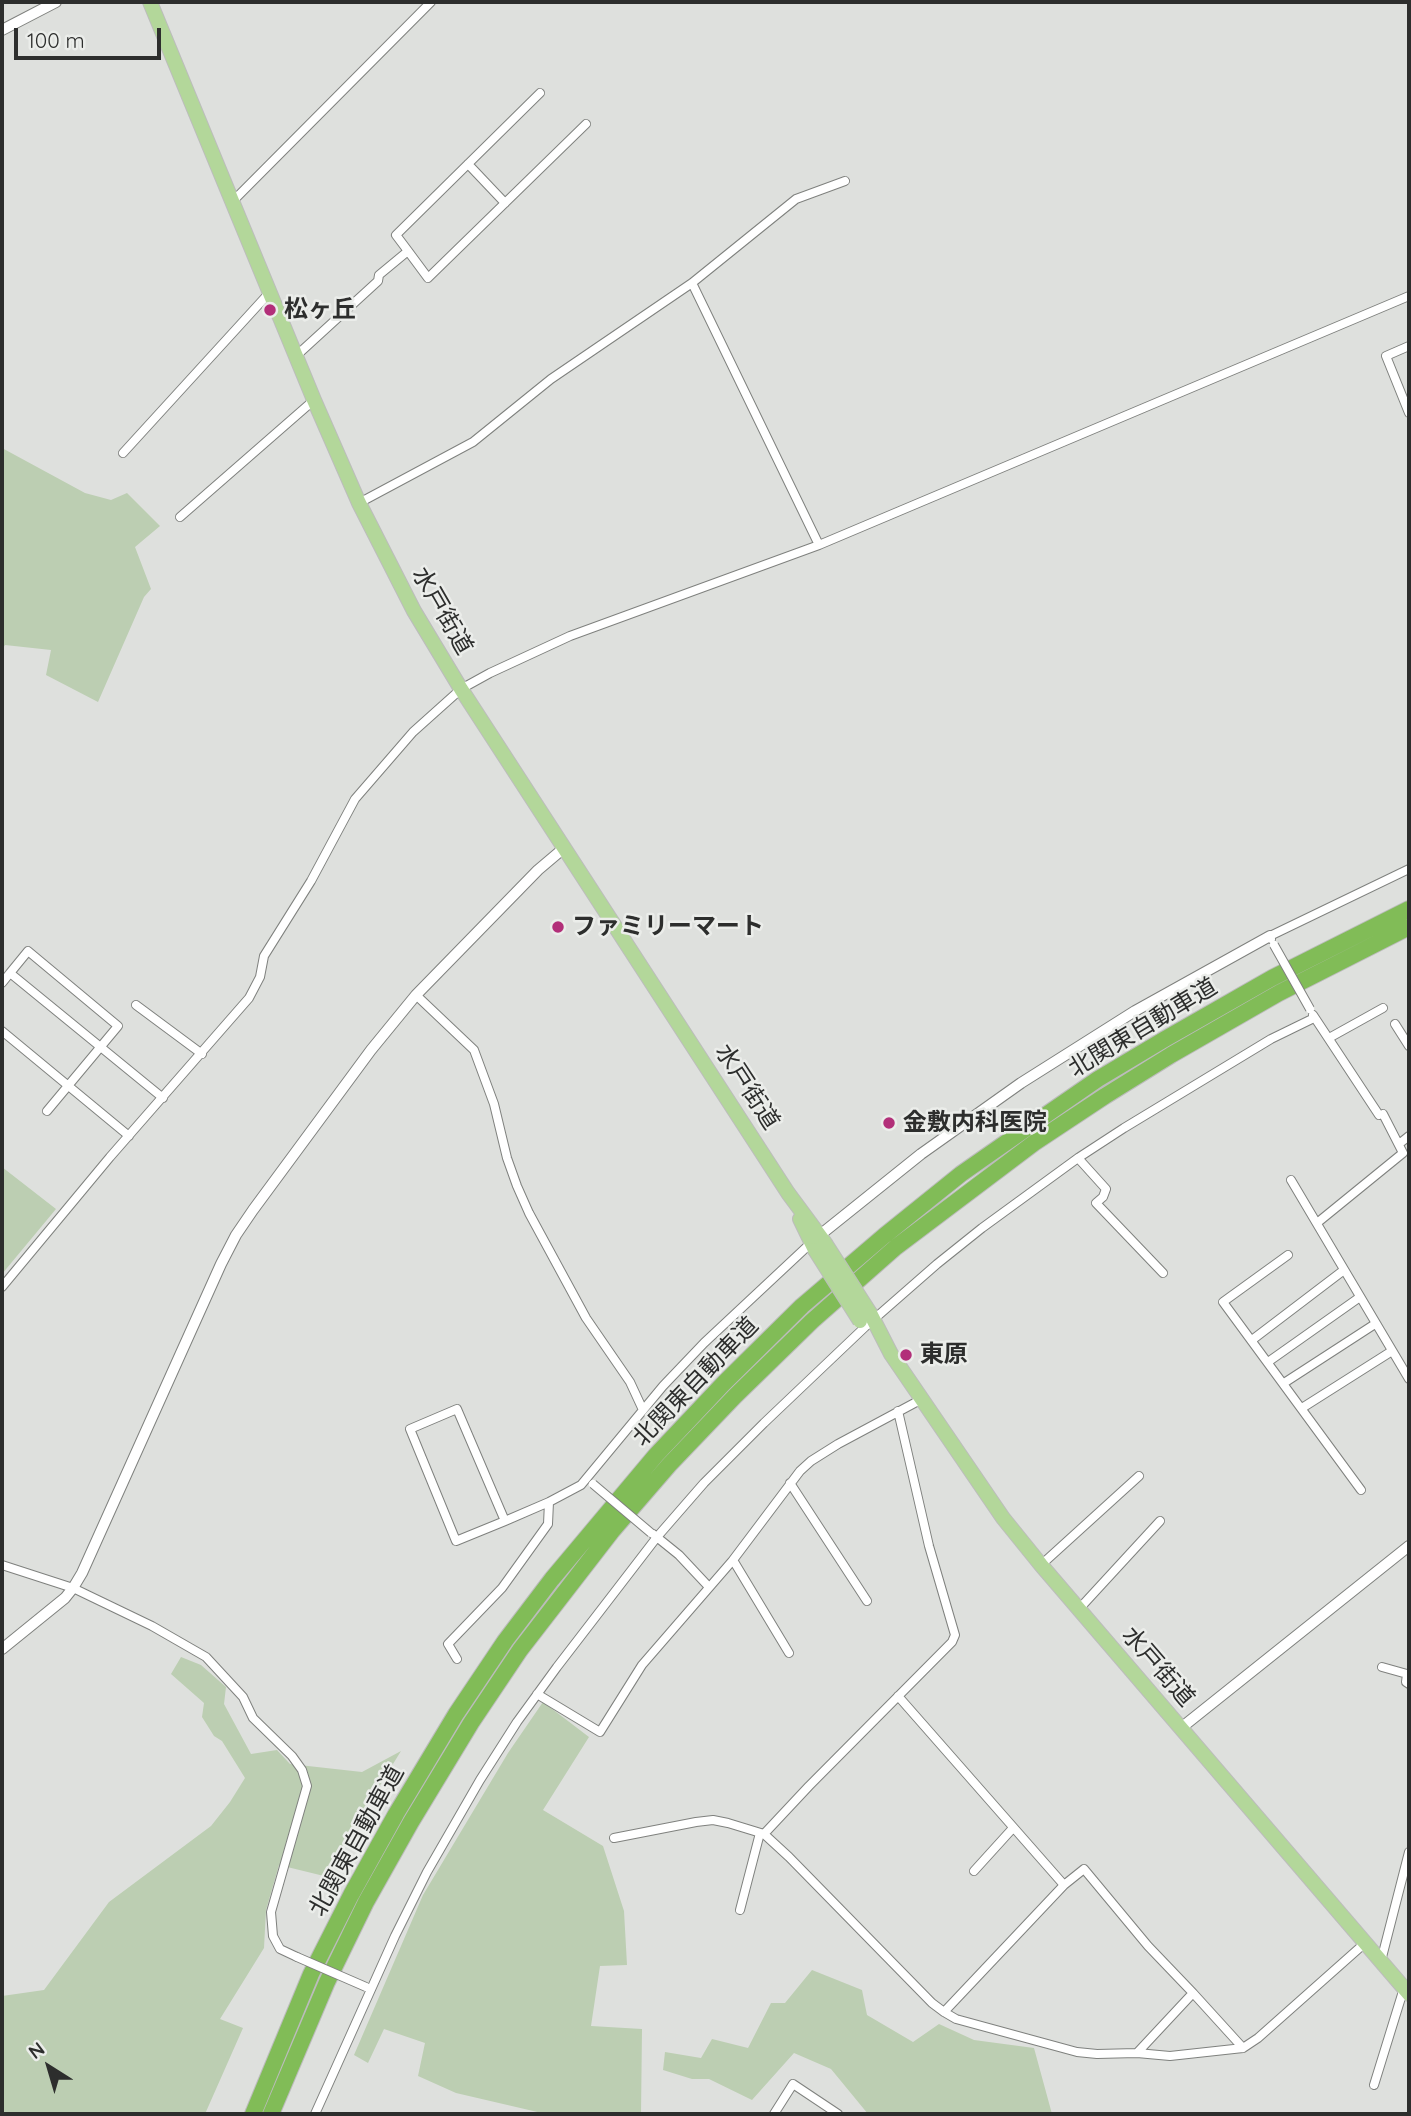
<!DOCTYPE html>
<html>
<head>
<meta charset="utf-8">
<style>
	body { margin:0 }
	#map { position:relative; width:1411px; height:2116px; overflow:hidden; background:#dee0dd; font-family:Quicksand,sans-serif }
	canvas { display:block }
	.frame { position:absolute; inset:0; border:4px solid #2d2e2d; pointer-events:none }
	.north { position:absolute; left:14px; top:2032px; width:70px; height:70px; -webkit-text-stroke:5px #ebedea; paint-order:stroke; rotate:323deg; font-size:19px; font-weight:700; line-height:28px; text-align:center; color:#2d2e2d }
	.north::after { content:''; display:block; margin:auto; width:24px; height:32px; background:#2d2e2d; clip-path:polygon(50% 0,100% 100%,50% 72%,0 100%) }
	.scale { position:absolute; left:14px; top:28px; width:147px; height:32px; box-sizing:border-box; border:4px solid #2d2e2d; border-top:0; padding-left:9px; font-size:21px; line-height:24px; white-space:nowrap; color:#2d2e2d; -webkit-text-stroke:5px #ebedea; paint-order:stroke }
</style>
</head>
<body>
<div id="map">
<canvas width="1411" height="2116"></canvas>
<div class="frame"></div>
<div class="north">N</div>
<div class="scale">100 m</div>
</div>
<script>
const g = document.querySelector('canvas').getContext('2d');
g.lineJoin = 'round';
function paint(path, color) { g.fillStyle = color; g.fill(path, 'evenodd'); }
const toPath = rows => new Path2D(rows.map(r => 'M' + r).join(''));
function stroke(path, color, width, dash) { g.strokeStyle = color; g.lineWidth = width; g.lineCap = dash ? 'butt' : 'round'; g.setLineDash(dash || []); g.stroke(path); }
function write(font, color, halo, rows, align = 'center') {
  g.font = font + ' Quicksand,"Noto Sans JP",sans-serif'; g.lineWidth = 5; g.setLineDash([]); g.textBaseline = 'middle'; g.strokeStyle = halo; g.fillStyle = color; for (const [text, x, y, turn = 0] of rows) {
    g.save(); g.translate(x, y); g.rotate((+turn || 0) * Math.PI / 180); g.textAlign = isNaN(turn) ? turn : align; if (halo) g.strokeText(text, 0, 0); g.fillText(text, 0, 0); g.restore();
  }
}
paint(toPath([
	[2,448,85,493,111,500,127,493,160,526,135,547,151,589,144,597,98,702,46,675,51,650,5,645,2,650],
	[2,1167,56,1209,2,1274],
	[181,1657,201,1665,226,1687,224,1704,251,1754,277,1750,290,1764,362,1772,401,1751,324,1876,279,1865,266,1910,264,1948,220,2019,243,2028,205,2114,2,2114,2,1996,44,1990,109,1902,211,1826,230,1802,245,1778,222,1741,214,1736,202,1717,204,1703,171,1674],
	[543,1702,589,1737,543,1810,603,1846,624,1911,627,1965,600,1966,591,2026,642,2029,641,2114,546,2114,456,2093,418,2076,425,2043,384,2029,368,2063,354,2055,423,1895,508,1753],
	[812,1970,862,1990,867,2015,913,2042,939,2024,974,2040,1034,2048,1052,2114,868,2114,831,2069,794,2053,752,2100,709,2079,692,2079,663,2070,665,2052,701,2058,712,2039,748,2048,771,2003,785,2003]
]), '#bcceb2');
const minor = toPath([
	[468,164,505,203],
	[233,201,431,2],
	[408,251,428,278,586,124],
	[692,283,819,545],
	[1409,346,1386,356,1409,413],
	[296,356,378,281,379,275,408,251,396,235,540,93],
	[123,453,270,292],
	[359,503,473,442,551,379,692,283,796,199,845,181],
	[180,517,314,400],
	[1271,939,1270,936,1409,869],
	[10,973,28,951,118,1026,47,1111],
	[2,983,10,973,163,1098],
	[416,995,474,1050,494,1104,507,1158,517,1186,529,1213,586,1318,630,1382,643,1410],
	[136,1005,202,1054],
	[1313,1015,1379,1115],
	[1395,1024,1409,1046],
	[2,1031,129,1136],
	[1329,1038,1383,1008],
	[1399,1144,1409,1136],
	[1078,1158,1106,1189,1103,1197,1096,1203,1163,1273],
	[1291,1180,1409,1379],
	[1317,1223,1403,1153,1383,1114],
	[1288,1255,1223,1302,1361,1490],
	[2,1287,110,1157,249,998,260,977,264,956,311,881,355,799,413,732,461,689,490,673,570,636,819,545,1409,296],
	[1252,1340,1344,1270],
	[1268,1362,1360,1297],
	[1284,1383,1375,1324],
	[1302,1408,1392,1351],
	[790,1483,867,1601],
	[505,1521,457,1409,410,1429,456,1541,505,1521,549,1502,581,1485,663,1386,704,1343,812,1242],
	[653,1534,679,1555,709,1587],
	[733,1560,789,1653],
	[2,1565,73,1588,152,1626,206,1657,243,1697,253,1718,292,1756,302,1770,307,1786,271,1912,273,1936,280,1949,297,1957],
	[1041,1565,1139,1476],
	[1079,1609,1160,1521],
	[457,1659,448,1644,502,1588,548,1524,549,1502],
	[1382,1667,1407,1674,1406,1682,1409,1684],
	[537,1694,600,1732,642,1665,733,1560,800,1471,811,1461,838,1444,922,1399],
	[898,1696,1064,1885],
	[764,1834,809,1786,952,1642,955,1635,929,1546,898,1411],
	[614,1838,696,1822,713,1820,728,1823,764,1834,789,1857,932,2003,944,2012,956,2019,1077,2052,1097,2054,1137,2053,1170,2056,1243,2048,1258,2038,1365,1943],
	[974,1871,1013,1828],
	[740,1910,760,1833],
	[1381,1961,1409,1852],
	[944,2012,1064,1885,1084,1869,1148,1946,1193,1993,1243,2048],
	[1137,2053,1193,1993],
	[1374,2085,1404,1988],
	[315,2114,395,1936,427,1872,480,1780,517,1722,557,1667,657,1537,704,1483,764,1423,865,1327,937,1264,982,1228,1078,1158,1124,1128,1271,1039,1314,1018],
	[774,2114,793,2084,838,2114]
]);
const tertiary = toPath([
	[2,30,56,2],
	[820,1235,921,1154,1021,1083,1135,1011,1270,936],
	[2,1649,65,1598,73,1588,82,1573,221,1264,236,1235,253,1210,371,1050,416,995,538,870,564,848],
	[1181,1728,1409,1546]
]);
const primary = toPath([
	[150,2,314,400,359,503,414,611,461,689,788,1193,825,1243],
	[800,1219,815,1250],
	[870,1313,891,1354,1003,1518,1041,1565,1409,1994]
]);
const motorway = toPath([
	[253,2114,311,1974,351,1895,396,1814,456,1714,505,1641,552,1579,656,1455,724,1383,802,1306,884,1236,961,1174,1027,1128,1098,1079,1165,1039,1272,978,1409,909],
	[271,2114,327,1982,366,1902,411,1822,471,1723,520,1650,612,1531,669,1465,735,1396,812,1321,896,1247,1034,1143,1105,1096,1171,1055,1279,993,1409,927]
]);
stroke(minor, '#7f817e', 10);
stroke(tertiary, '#7f817e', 12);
stroke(primary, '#bcbcbc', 16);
stroke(motorway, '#bcbcbc', 18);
stroke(minor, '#fff', 8);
stroke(tertiary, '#fff', 10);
stroke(primary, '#b3d79a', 14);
stroke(motorway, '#81bc57', 16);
const minorBridge = toPath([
	[1274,945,1310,1009],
	[593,1484,651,1533],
	[297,1957,366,1987]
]);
const primaryBridge = toPath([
	[825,1243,870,1313],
	[815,1250,860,1321]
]);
stroke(minorBridge, '#7f817e', 10, []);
stroke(primaryBridge, '#bcbcbc', 16, []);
stroke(minorBridge, '#fff', 8);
stroke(primaryBridge, '#b3d79a', 14);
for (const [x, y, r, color] of [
	[270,310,7,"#b22f79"],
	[558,927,7,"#b22f79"],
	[889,1123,7,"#b22f79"],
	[906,1355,7,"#b22f79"]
]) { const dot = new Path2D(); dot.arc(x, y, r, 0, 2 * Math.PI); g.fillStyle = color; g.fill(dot); stroke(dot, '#ebedea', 2.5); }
write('bold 24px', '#2d2e2d', '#ebedea', [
	["松ヶ丘",284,310],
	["ファミリーマート",572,927],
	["金敷内科医院",903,1123],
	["東原",920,1355]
], 'left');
write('24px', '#2d2e2d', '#ebedea', [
	["水戸街道",442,611,60],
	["北関東自動車道",1143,1028,-31],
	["水戸街道",747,1087,57],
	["北関東自動車道",696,1382,-46],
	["水戸街道",1158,1667,49],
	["北関東自動車道",357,1841,-61]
]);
</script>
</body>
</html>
